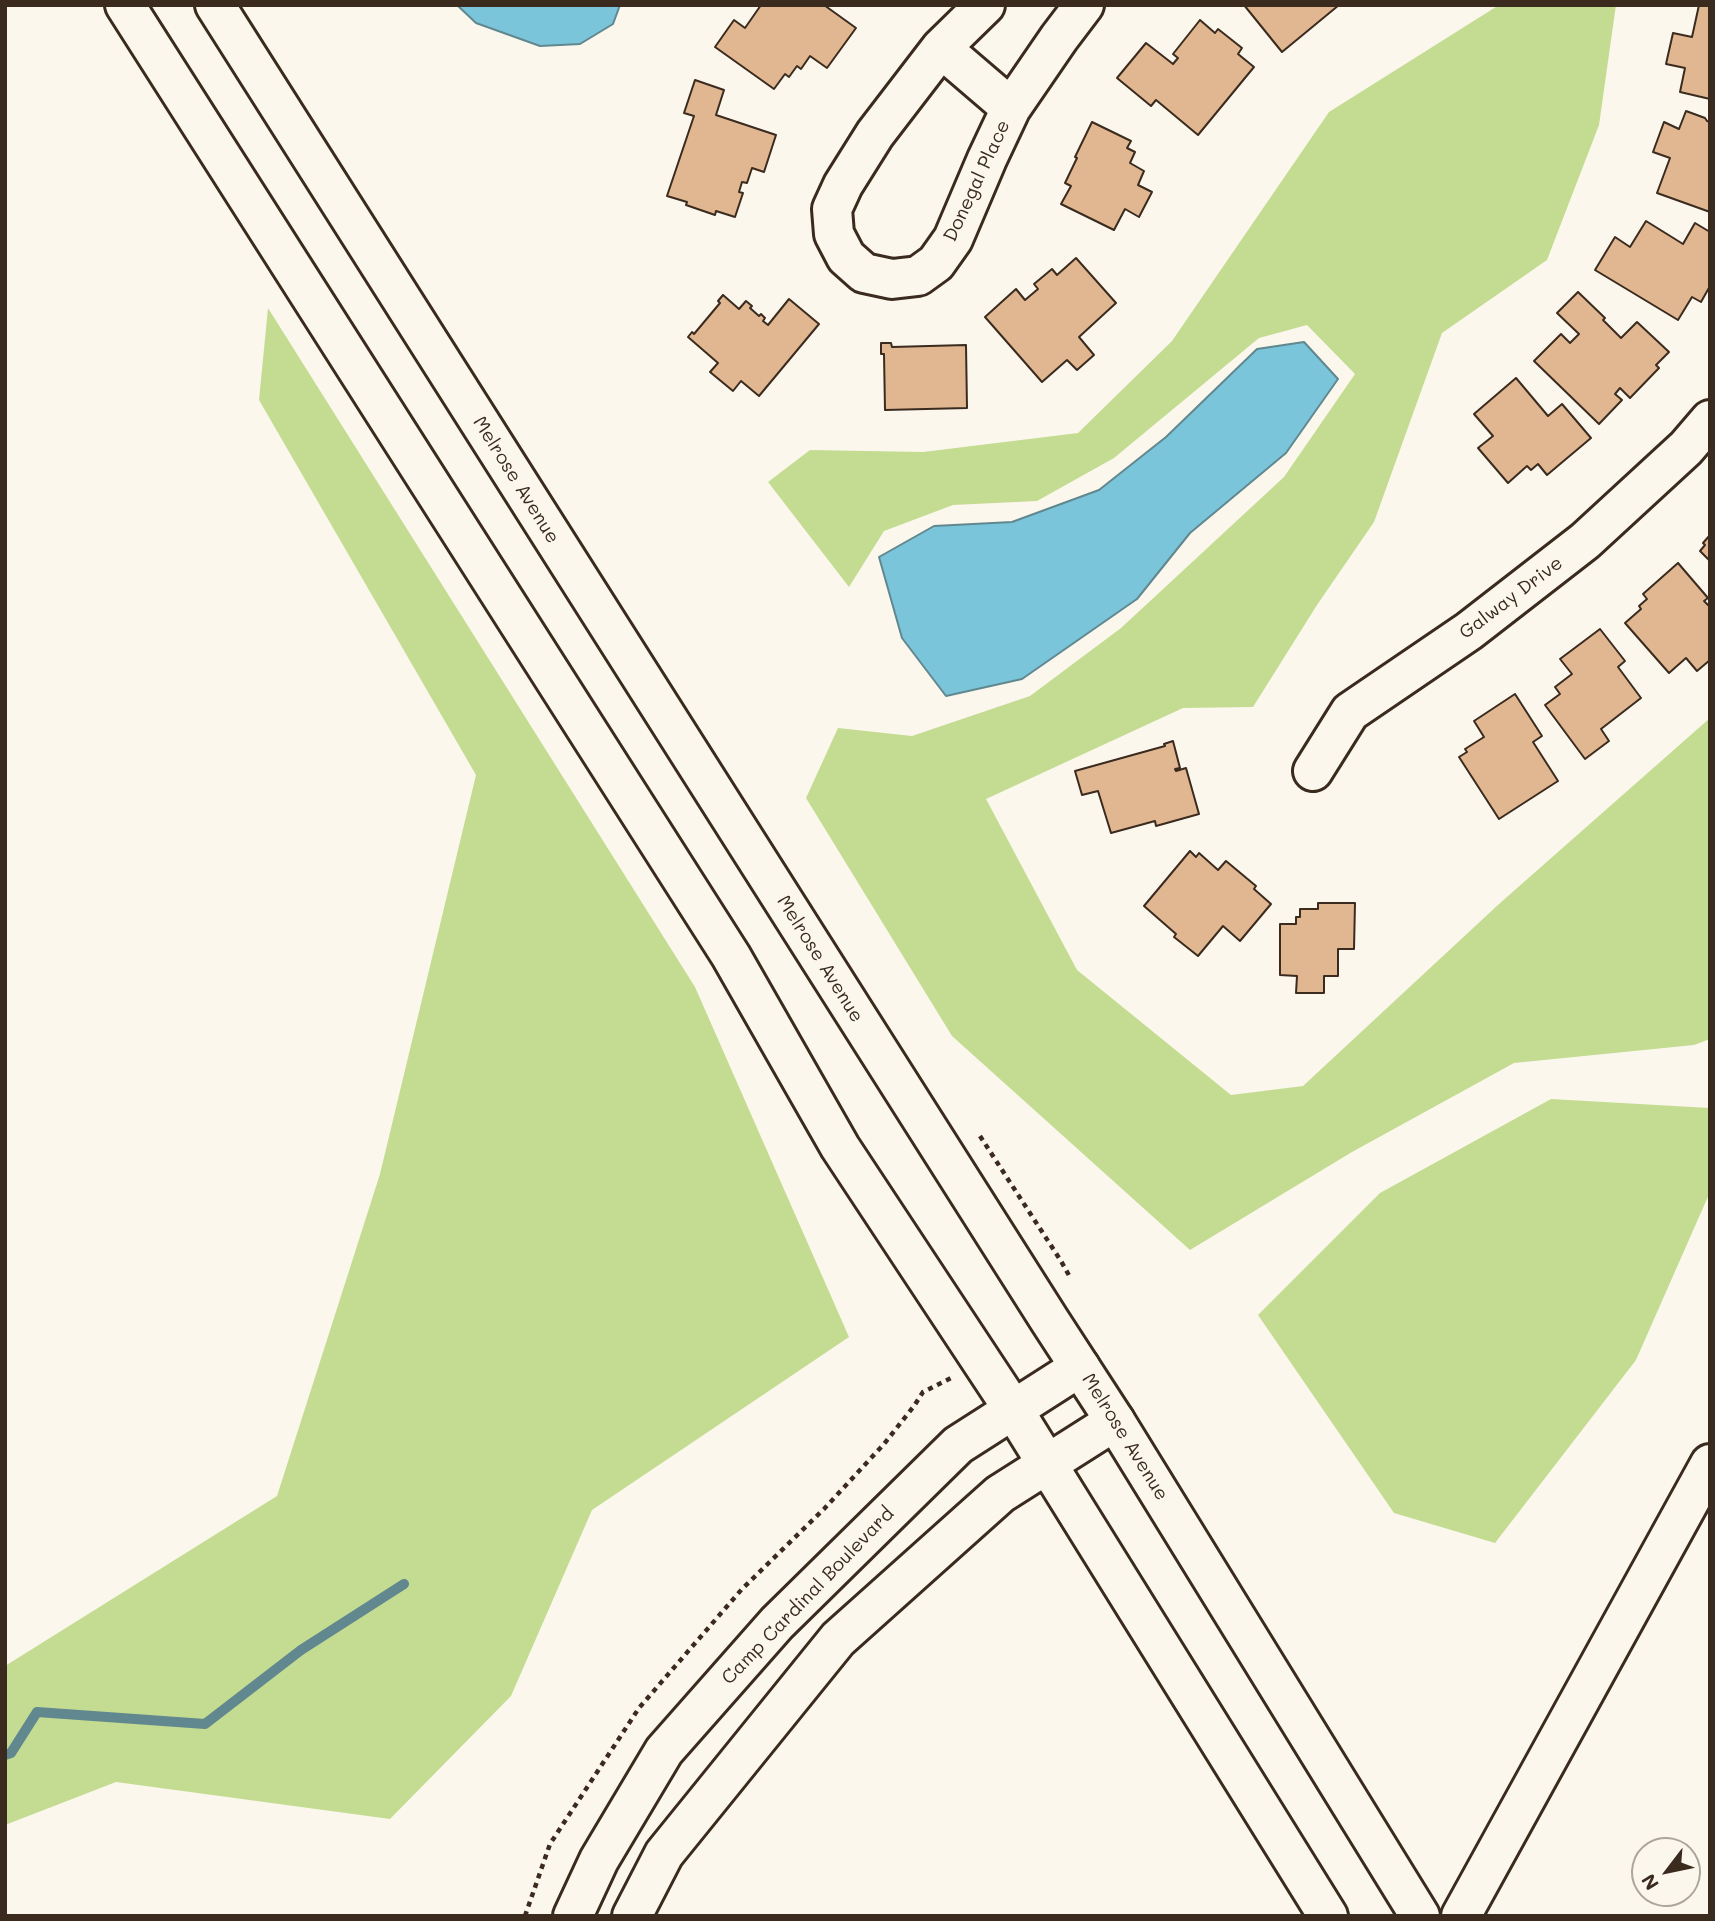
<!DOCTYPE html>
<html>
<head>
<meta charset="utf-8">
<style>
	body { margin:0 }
	#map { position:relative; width:1715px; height:1921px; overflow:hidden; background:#fbf7ec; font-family:Mali,sans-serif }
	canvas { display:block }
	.frame { position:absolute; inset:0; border:7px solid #3b2a1e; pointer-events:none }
	.north { position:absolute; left:1631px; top:1837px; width:70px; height:70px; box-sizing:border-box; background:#fbf7ec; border:2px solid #aea59a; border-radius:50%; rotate:238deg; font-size:19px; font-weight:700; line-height:28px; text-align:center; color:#3b2a1e }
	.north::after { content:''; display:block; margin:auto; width:24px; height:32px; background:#3b2a1e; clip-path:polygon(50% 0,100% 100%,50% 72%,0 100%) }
</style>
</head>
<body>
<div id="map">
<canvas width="1715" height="1921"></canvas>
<div class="frame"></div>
<div class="north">N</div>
</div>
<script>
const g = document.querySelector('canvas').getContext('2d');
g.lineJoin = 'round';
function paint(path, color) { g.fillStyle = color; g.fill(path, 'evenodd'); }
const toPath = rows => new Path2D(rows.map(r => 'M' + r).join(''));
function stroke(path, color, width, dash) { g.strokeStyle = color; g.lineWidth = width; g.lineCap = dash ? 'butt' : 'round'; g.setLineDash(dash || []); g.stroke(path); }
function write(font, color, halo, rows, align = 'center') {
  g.font = font + ' Mali,sans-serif'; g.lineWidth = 6; g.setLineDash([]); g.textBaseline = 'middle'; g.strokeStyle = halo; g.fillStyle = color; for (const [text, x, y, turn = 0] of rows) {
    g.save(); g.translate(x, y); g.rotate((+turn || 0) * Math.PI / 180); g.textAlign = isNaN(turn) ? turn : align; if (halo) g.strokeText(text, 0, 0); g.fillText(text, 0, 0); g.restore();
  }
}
paint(toPath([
	[1499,5,1616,5,1599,125,1547,260,1442,333,1374,522,1317,605,1253,707,1183,708,986,799,1077,970,1231,1095,1303,1086,1499,904,1710,718,1710,1039,1694,1045,1514,1063,1352,1152,1190,1250,952,1036,806,798,838,728,912,736,1030,696,1121,628,1284,477,1355,374,1307,325,1259,338,1114,458,1037,501,953,505,884,531,849,587,768,482,810,450,923,452,1078,433,1172,341,1329,112],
	[268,308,695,987,849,1337,592,1510,511,1696,390,1819,116,1782,5,1825,5,1666,277,1496,380,1174,476,775,259,400],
	[1551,1099,1710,1108,1710,1192,1636,1360,1495,1543,1394,1513,1258,1315,1380,1193]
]), '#c4dc92');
const water = toPath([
	[457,5,620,5,613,24,580,44,540,46,476,23,457,5],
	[1304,342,1338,379,1286,453,1190,533,1137,599,1022,679,946,696,902,638,879,557,934,526,1012,522,1099,490,1166,437,1257,349,1304,342]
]);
paint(water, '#7bc5db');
stroke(water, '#61878f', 2);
stroke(toPath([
	[5,1755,11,1753,37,1712,205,1724,301,1650,404,1584]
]), '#61878f', 10);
const building = toPath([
	[761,5,824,5,856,28,827,68,810,56,801,69,797,66,789,77,785,74,774,89,715,47,734,20,745,28,761,5],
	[1244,5,1339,5,1282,52,1244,5],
	[1699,5,1710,6,1710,99,1680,92,1685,68,1666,64,1673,33,1692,37,1699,5],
	[1200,20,1215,33,1218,29,1242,48,1238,54,1254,67,1198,135,1156,100,1151,106,1117,78,1146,43,1173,64,1178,58,1173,54,1200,20],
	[695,80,724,90,716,115,776,135,764,172,752,168,747,183,742,182,739,192,743,193,735,217,716,211,715,215,686,205,687,202,667,196,694,116,684,113,695,80],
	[1686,111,1705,118,1707,121,1710,122,1710,212,1657,193,1670,158,1653,152,1664,122,1679,129,1686,111],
	[1092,122,1131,141,1127,148,1135,152,1130,163,1144,171,1138,185,1152,192,1139,217,1125,209,1114,230,1061,204,1071,186,1065,183,1077,158,1075,157,1092,122],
	[1646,221,1683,244,1695,223,1710,232,1710,286,1701,302,1692,297,1678,320,1595,270,1615,237,1630,247,1646,221],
	[1076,258,1116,303,1079,337,1094,355,1077,370,1067,360,1042,382,985,317,1016,289,1025,300,1038,289,1034,284,1052,269,1057,275,1076,258],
	[1578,292,1605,318,1603,320,1621,338,1637,322,1669,352,1656,365,1659,368,1630,398,1620,388,1615,394,1622,400,1599,424,1534,361,1561,334,1570,343,1579,334,1557,313,1578,292],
	[723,295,739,309,746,301,752,306,750,308,759,316,761,314,765,318,763,321,768,325,789,299,819,324,759,396,741,381,733,391,710,372,718,363,688,337,692,332,694,334,720,303,718,301,723,295],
	[881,343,891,343,892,347,966,345,967,408,885,410,884,354,881,354,881,343],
	[1516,378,1548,416,1562,404,1591,438,1547,475,1538,464,1531,470,1527,466,1508,483,1478,448,1493,436,1474,414,1516,378],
	[1710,535,1710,561,1700,551,1705,545,1703,543,1710,535],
	[1678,563,1708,598,1704,601,1710,607,1710,660,1697,671,1686,658,1669,673,1625,623,1641,609,1639,606,1647,599,1643,594,1678,563],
	[1600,629,1625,661,1618,667,1641,698,1601,729,1609,741,1585,759,1545,705,1560,694,1555,687,1572,674,1560,659,1600,629],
	[1515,694,1542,736,1533,742,1558,781,1499,819,1459,757,1467,752,1465,749,1484,737,1474,721,1515,694],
	[1173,741,1180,768,1175,769,1176,771,1186,768,1199,814,1156,826,1155,821,1111,833,1098,791,1082,795,1075,771,1165,746,1164,744,1173,741],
	[1190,851,1196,857,1199,853,1218,870,1226,861,1256,886,1254,889,1271,904,1240,941,1223,926,1198,956,1174,937,1176,934,1144,906,1190,851],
	[1318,903,1355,903,1354,949,1338,949,1338,976,1324,976,1324,993,1296,993,1297,976,1280,975,1280,924,1296,924,1296,917,1300,917,1300,909,1318,909,1318,903]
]);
paint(building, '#e1b792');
stroke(building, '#3b2a1e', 2);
const minor = toPath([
	[985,5,941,48,875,134,843,185,832,209,834,234,846,257,864,273,892,279,918,276,936,263,953,239,987,159,1011,108,1059,38,1084,5],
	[941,48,1011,108],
	[1313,771,1350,712,1469,631,1585,541,1686,448,1710,420],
	[573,1916,599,1860,664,1751,777,1623,958,1445,1080,1367],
	[632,1916,664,1854,838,1639,1000,1494,1115,1421]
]);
const major = toPath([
	[125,5,731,956,840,1147,1013,1409,1328,1916],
	[215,5,1050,1321,1115,1421,1420,1916]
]);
const highway = toPath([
	[1461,1916,1710,1464]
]);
stroke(minor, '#3b2a1e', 44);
stroke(major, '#3b2a1e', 44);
stroke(highway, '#3b2a1e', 44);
stroke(toPath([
	[980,1136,1061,1261,1071,1279],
	[525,1916,550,1844,639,1708,742,1589,824,1509,884,1444,914,1406,923,1392,951,1378]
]), '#3b2a1e', 4.5, [5, 5]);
stroke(minor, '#fbf7ec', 38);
stroke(major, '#fbf7ec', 38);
stroke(highway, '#fbf7ec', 38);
write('19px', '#3b2a1e', '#fbf7ec', [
	["Donegal Place",977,181,-65],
	["Melrose Avenue",516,480,58],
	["Galway Drive",1511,598,-37],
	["Melrose Avenue",820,959,58],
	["Melrose Avenue",1125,1437,58],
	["Camp Cardinal Boulevard",808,1596,-46]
]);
</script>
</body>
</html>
